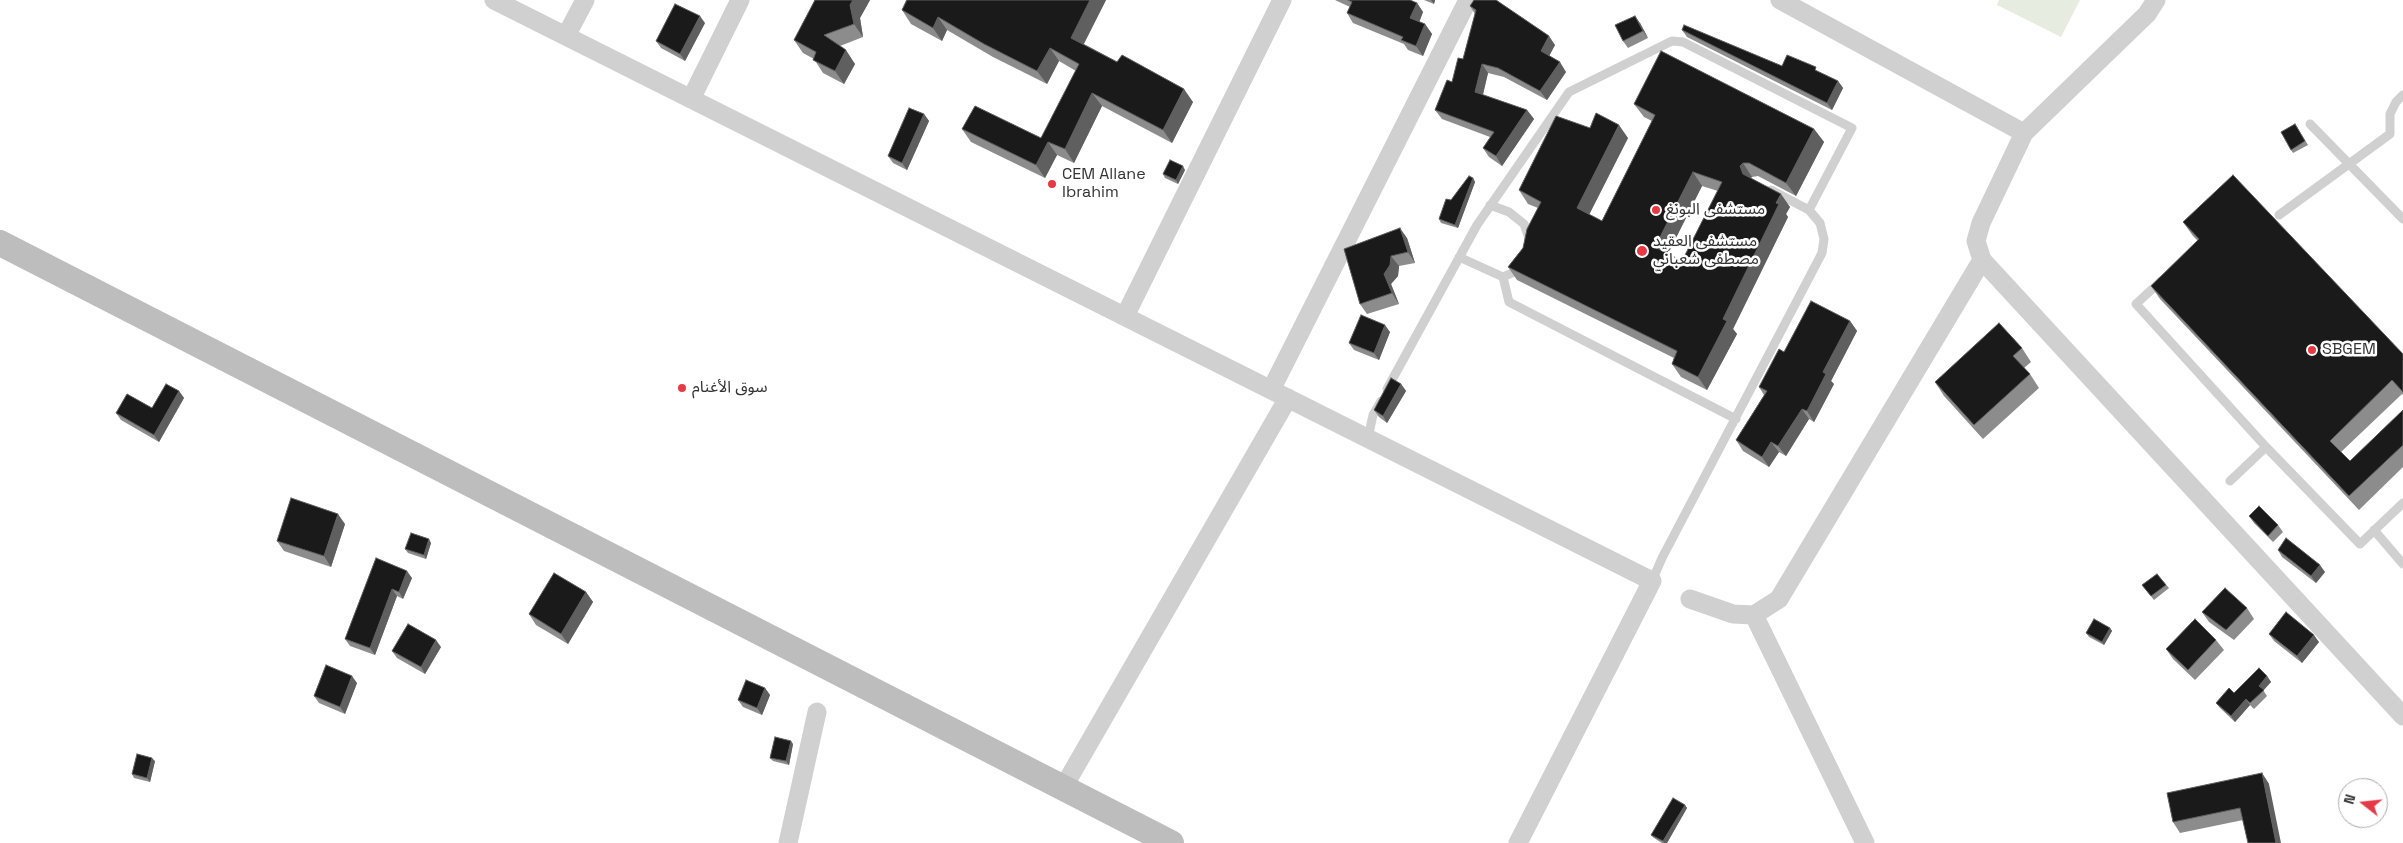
<!DOCTYPE html>
<html>
<head>
<meta charset="utf-8">
<style>
	body { margin:0 }
	#map { position:relative; width:2403px; height:843px; overflow:hidden; background:#fff; font-family:"Space Grotesk",sans-serif }
	canvas { display:block }
	.north { position:absolute; left:2338px; top:778px; width:50px; height:50px; box-sizing:border-box; background:#fff; border:1px solid #adadad; border-radius:50%; rotate:286deg; font-size:14px; font-weight:700; line-height:20px; text-align:center; color:#333 }
	.north::after { content:''; display:block; margin:auto; width:18px; height:22px; background:#e63946; clip-path:polygon(50% 0,100% 100%,50% 72%,0 100%) }
</style>
</head>
<body>
<div id="map">
<canvas width="2403" height="843"></canvas>
<div class="north">N</div>
</div>
<script>
const g = document.querySelector('canvas').getContext('2d');
g.lineJoin = 'round';
function paint(path, color) { g.fillStyle = color; g.fill(path, 'evenodd'); }
const toPath = rows => new Path2D(rows.map(r => 'M' + r).join(''));
function stroke(path, color, width, dash) { g.strokeStyle = color; g.lineWidth = width; g.lineCap = dash ? 'butt' : 'round'; g.setLineDash(dash || []); g.stroke(path); }
function write(font, color, halo, rows, align = 'center') {
  g.font = font + ' "Space Grotesk","Noto Sans Arabic",sans-serif'; g.lineWidth = 5; g.setLineDash([]); g.textBaseline = 'middle'; g.strokeStyle = halo; g.fillStyle = color; for (const [text, x, y, turn = 0] of rows) {
    g.save(); g.translate(x, y); g.rotate((+turn || 0) * Math.PI / 180); g.textAlign = isNaN(turn) ? turn : align; if (halo) g.strokeText(text, 0, 0); g.fillText(text, 0, 0); g.restore();
  }
}
paint(toPath([
	[1999,0,2080,0,2061,37,1997,5]
]), '#e6ecdf');
stroke(toPath([
	[2310,124,2403,219],
	[1490,205,1509,212,1524,224,1530,241],
	[2279,215,2390,134,2390,114,2396,102,2403,95],
	[1459,257,1503,277,1514,272,1519,266],
	[1503,277,1509,302,1736,419],
	[2161,281,2136,304,2266,447],
	[1387,389,1477,225,1569,92,1672,41,1683,42,1852,128,1809,210,1771,190],
	[1368,438,1373,415,1381,401],
	[2230,481,2266,447,2360,544,2403,503],
	[2374,530,2403,564],
	[1652,581,1662,558,1822,253,1824,239,1820,223,1809,210]
]), '#d0d0d0', 9);
stroke(toPath([
	[494,0,1652,581,1518,843],
	[1780,0,2024,133],
	[2156,0,2147,14,2024,133,1981,223,1976,241,1982,260,2403,716],
	[566,36,585,0],
	[691,99,740,0],
	[1125,316,1282,0],
	[1271,390,1468,0],
	[1690,599,1733,614,1754,615,1779,599,1982,260],
	[1754,615,1865,843],
	[1063,788,1288,398],
	[788,843,817,712]
]), '#d0d0d0', 19);
stroke(toPath([
	[0,243,1171,843]
]), '#bdbdbd', 26);
paint(toPath([
	[815,0,870,0,860,18,863,37,840,46,855,64,844,84,823,73,814,59,803,53,794,40],
	[906,0,1106,0,1084,44,1193,102,1172,143,1102,106,1074,163,1057,155,1045,178,971,142,962,129,1041,138,1076,71,1059,61,1047,84,993,57,947,30,942,41,911,24,902,10],
	[1335,0,1410,0,1417,3,1423,12,1419,22,1425,24,1432,34,1423,56,1408,50,1404,44,1353,23,1347,13,1350,7],
	[1424,0,1435,0,1434,4],
	[1470,6,1555,45,1549,56,1566,72,1547,100,1504,77,1488,73,1483,95,1527,110,1534,119,1502,166,1489,157,1483,148,1490,137,1442,119,1435,110,1452,82,1463,59,1475,14],
	[705,23,685,61,661,48,656,41],
	[1640,23,1648,38,1628,48,1623,41],
	[1682,30,1782,66,1820,73,1838,81,1843,88,1832,110,1687,37],
	[1634,104,1814,129,1824,142,1796,196,1758,176,1752,177,1750,178,1790,207,1786,214,1788,217,1733,329,1737,334,1707,390,1681,377,1672,364,1674,358,1517,280,1508,267,1523,248,1538,208,1528,204,1519,190,1590,128,1628,138,1589,214,1602,221,1652,121,1644,117],
	[1702,186,1718,191,1682,261,1668,253],
	[924,114,929,121,907,170,893,163,888,156],
	[2297,127,2308,145,2293,153,2291,150],
	[1185,170,1178,184,1165,178,1163,174],
	[1473,178,1475,182,1458,228,1441,223,1439,219,1451,200],
	[2183,222,2403,354,2403,395,2402,394,2341,452,2350,461,2403,410,2403,467,2359,510,2160,299,2151,286,2198,241,2193,236],
	[1407,238,1415,263,1399,266,1398,276,1391,284,1399,304,1367,314,1360,304,1344,249],
	[1850,321,1857,331,1831,381,1834,384,1814,422,1809,419,1786,456,1779,452,1769,467,1743,451,1736,440,1764,395,1759,387,1784,352],
	[1390,332,1379,360,1354,350,1349,343],
	[2022,348,2031,362,2024,368,2030,374,2039,388,1983,439,1944,396,1935,382],
	[1401,384,1406,391,1387,423,1379,417,1374,410],
	[179,391,184,398,159,442,121,420,116,413,152,408],
	[2249,516,2278,525,2283,532,2273,542,2254,523],
	[345,524,331,567,284,551,277,541],
	[431,543,426,559,408,553,405,549],
	[2278,550,2325,572,2316,583,2282,557],
	[376,558,412,578,403,599,397,596,375,655,350,646,345,639],
	[2157,574,2169,588,2154,600,2142,585],
	[586,592,593,602,568,644,536,625,529,614],
	[2247,608,2254,619,2234,640,2209,622,2202,612],
	[2110,628,2112,631,2104,645,2089,637,2086,633],
	[2269,634,2319,642,2302,663,2274,641],
	[2216,640,2224,650,2195,680,2173,659,2166,649],
	[441,647,425,674,397,658,392,651],
	[2267,676,2271,682,2263,690,2267,696,2254,709,2250,705,2235,722,2220,708,2216,703,2234,693],
	[357,683,345,714,319,703,314,696],
	[765,688,770,695,762,715,743,707,738,700],
	[793,744,789,765,773,761,770,758],
	[155,761,150,782,134,778,132,774],
	[2262,773,2269,784,2243,820,2180,833,2173,822],
	[1685,805,1687,808,1667,843,1662,843,1654,838,1651,835]
]), '#8c8c8c');
paint(toPath([
	[853,0,870,0,860,18,863,37,854,24,850,5],
	[1090,0,1106,0,1080,51,1071,38],
	[1431,0,1435,0,1434,4],
	[1417,3,1423,12,1417,28,1410,18],
	[700,16,705,23,685,61,680,54],
	[1635,16,1640,23,1648,38,1643,31],
	[938,17,947,30,942,41,933,28],
	[1425,24,1432,34,1423,56,1416,46],
	[1549,36,1555,45,1547,60,1541,51],
	[1050,48,1059,61,1047,84,1037,71],
	[846,50,855,64,844,84,835,71],
	[1560,62,1566,72,1547,100,1540,91],
	[1482,64,1488,73,1481,102,1475,92],
	[1838,81,1843,88,1832,110,1827,103],
	[1184,89,1193,102,1172,143,1163,130],
	[1092,93,1102,106,1074,163,1065,149],
	[1527,110,1534,119,1502,166,1496,156],
	[924,114,929,121,907,170,902,163],
	[1619,125,1628,138,1586,221,1577,208],
	[1814,129,1824,142,1796,196,1786,183],
	[1048,142,1057,155,1045,178,1036,165],
	[1743,163,1752,177,1749,180,1743,174,1740,166],
	[1183,166,1185,170,1178,184,1176,180],
	[1693,172,1702,186,1665,260,1655,247],
	[1473,178,1475,182,1458,228,1455,225],
	[1781,194,1790,207,1786,214,1788,217,1733,329,1737,334,1707,390,1698,377,1723,319],
	[1400,228,1407,238,1415,263,1408,252],
	[1391,256,1399,266,1398,276,1391,284,1399,304,1392,293,1384,274],
	[1850,321,1857,331,1831,381,1834,384,1814,422,1807,411,1823,372],
	[1385,325,1390,332,1379,360,1374,353],
	[1401,384,1406,391,1387,423,1383,416],
	[179,391,184,398,159,442,154,435],
	[1802,409,1809,419,1786,456,1778,446],
	[1771,442,1779,452,1769,467,1762,457],
	[338,514,345,524,331,567,324,556],
	[429,539,431,543,426,559,424,555],
	[2320,565,2325,572,2316,583,2311,576],
	[407,571,412,578,403,599,399,592],
	[392,589,397,596,375,655,370,648],
	[586,592,593,602,568,644,561,634],
	[2110,628,2112,631,2104,645,2102,642],
	[2314,635,2319,642,2302,663,2297,656],
	[436,640,441,647,425,674,421,667],
	[352,676,357,683,345,714,340,707],
	[2267,676,2271,682,2263,691,2259,686],
	[765,688,770,695,762,715,757,708],
	[2246,699,2250,705,2235,722,2231,716],
	[791,741,793,744,789,765,786,761],
	[152,758,155,761,150,782,147,778],
	[2262,773,2269,784,2281,843,2276,843],
	[1685,805,1687,808,1667,843,1664,843,1663,841]
]), '#5f5f5f');
const building = toPath([
	[815,0,853,0,850,5,854,24,824,35,846,50,835,71,813,60,816,52,794,40,815,0],
	[907,0,1090,0,1071,38,1117,62,1122,55,1184,89,1163,130,1092,93,1065,149,1048,142,1036,165,962,129,975,106,1041,138,1079,64,1050,48,1037,71,984,44,938,17,933,28,902,10,907,0],
	[1348,0,1410,0,1417,3,1410,18,1425,24,1416,46,1401,40,1403,37,1347,13,1352,2,1348,0],
	[1474,0,1496,0,1549,36,1541,51,1560,62,1540,91,1498,68,1482,64,1475,92,1527,110,1496,156,1483,148,1494,132,1435,110,1447,80,1452,82,1458,58,1463,59,1476,10,1470,6,1474,0],
	[675,4,700,16,680,54,656,41,675,4],
	[1635,16,1643,31,1623,41,1615,25,1635,16],
	[1684,25,1782,66,1787,55,1816,67,1815,70,1838,81,1827,103,1682,30,1684,25],
	[1661,51,1814,129,1786,183,1749,163,1743,163,1740,166,1743,174,1781,194,1776,203,1779,204,1723,319,1727,321,1698,377,1672,364,1677,351,1508,267,1523,248,1527,229,1541,202,1519,190,1556,116,1590,128,1596,113,1619,125,1577,208,1602,221,1655,115,1634,104,1661,51],
	[1693,172,1722,182,1682,261,1655,247,1693,172],
	[909,108,924,114,902,163,888,156,909,108],
	[2295,124,2305,141,2291,150,2281,132,2295,124],
	[1170,160,1183,166,1176,180,1163,174,1170,160],
	[2233,175,2403,354,2403,392,2392,380,2330,441,2350,461,2403,410,2403,445,2349,496,2151,286,2199,239,2183,222,2233,175],
	[1469,176,1473,178,1455,225,1439,219,1446,199,1451,200,1469,176],
	[1400,228,1408,252,1391,256,1390,265,1384,274,1392,293,1360,304,1344,249,1400,228],
	[1811,301,1850,321,1823,372,1826,374,1807,411,1802,409,1778,446,1771,442,1762,457,1736,440,1767,391,1759,387,1779,349,1784,352,1811,301],
	[1361,315,1385,325,1374,353,1349,343,1361,315],
	[1999,323,2022,348,2013,356,2030,374,1974,425,1935,382,1999,323],
	[1391,378,1401,384,1383,416,1374,410,1391,378],
	[166,384,179,391,154,435,116,413,127,394,152,408,166,384],
	[291,498,338,514,324,556,277,541,291,498],
	[2259,506,2278,525,2268,536,2249,516,2259,506],
	[411,533,429,539,424,555,405,549,411,533],
	[2286,538,2320,565,2311,576,2278,550,2286,538],
	[376,558,407,571,399,592,392,589,370,648,345,639,376,558],
	[554,573,586,592,561,634,529,614,554,573],
	[2157,574,2166,585,2151,596,2142,585,2157,574],
	[2225,588,2247,608,2226,630,2202,612,2225,588],
	[2286,612,2314,635,2297,656,2269,634,2286,612],
	[2094,619,2110,628,2102,642,2086,633,2094,619],
	[2195,619,2216,640,2188,670,2166,649,2195,619],
	[408,624,436,640,421,667,392,651,408,624],
	[326,665,352,676,340,707,314,696,326,665],
	[2259,668,2267,676,2259,686,2264,690,2250,703,2246,699,2231,716,2216,703,2229,688,2234,693,2259,668],
	[746,680,765,688,757,708,738,700,746,680],
	[775,737,791,741,786,761,770,758,775,737],
	[137,754,152,758,147,778,132,774,137,754],
	[2262,773,2276,843,2248,843,2240,808,2173,822,2167,793,2262,773],
	[1673,798,1685,805,1663,841,1651,835,1673,798]
]);
paint(building, '#1a1a1a');
stroke(building, '#5f5f5f', 1);
for (const [x, y, r, color] of [
	[1052,184,5,"#e63946"],
	[1656,210,5,"#e63946"],
	[1642,251,6,"#e63946"],
	[2312,350,5,"#e63946"],
	[682,388,5,"#e63946"]
]) { const dot = new Path2D(); dot.arc(x, y, r, 0, 2 * Math.PI); g.fillStyle = color; g.fill(dot); stroke(dot, '#fff', 2); }
write('16px', '#333', '#fff', [
	["CEM Allane",1062,175],
	["Ibrahim",1062,193],
	["مستشفى البونغ",1666,210],
	["مستشفى العقيد",1653,242],
	["مصطفى شعباني",1653,260],
	["SBGEM",2322,350],
	["سوق الأغنام",692,388]
], 'left');
</script>
</body>
</html>
